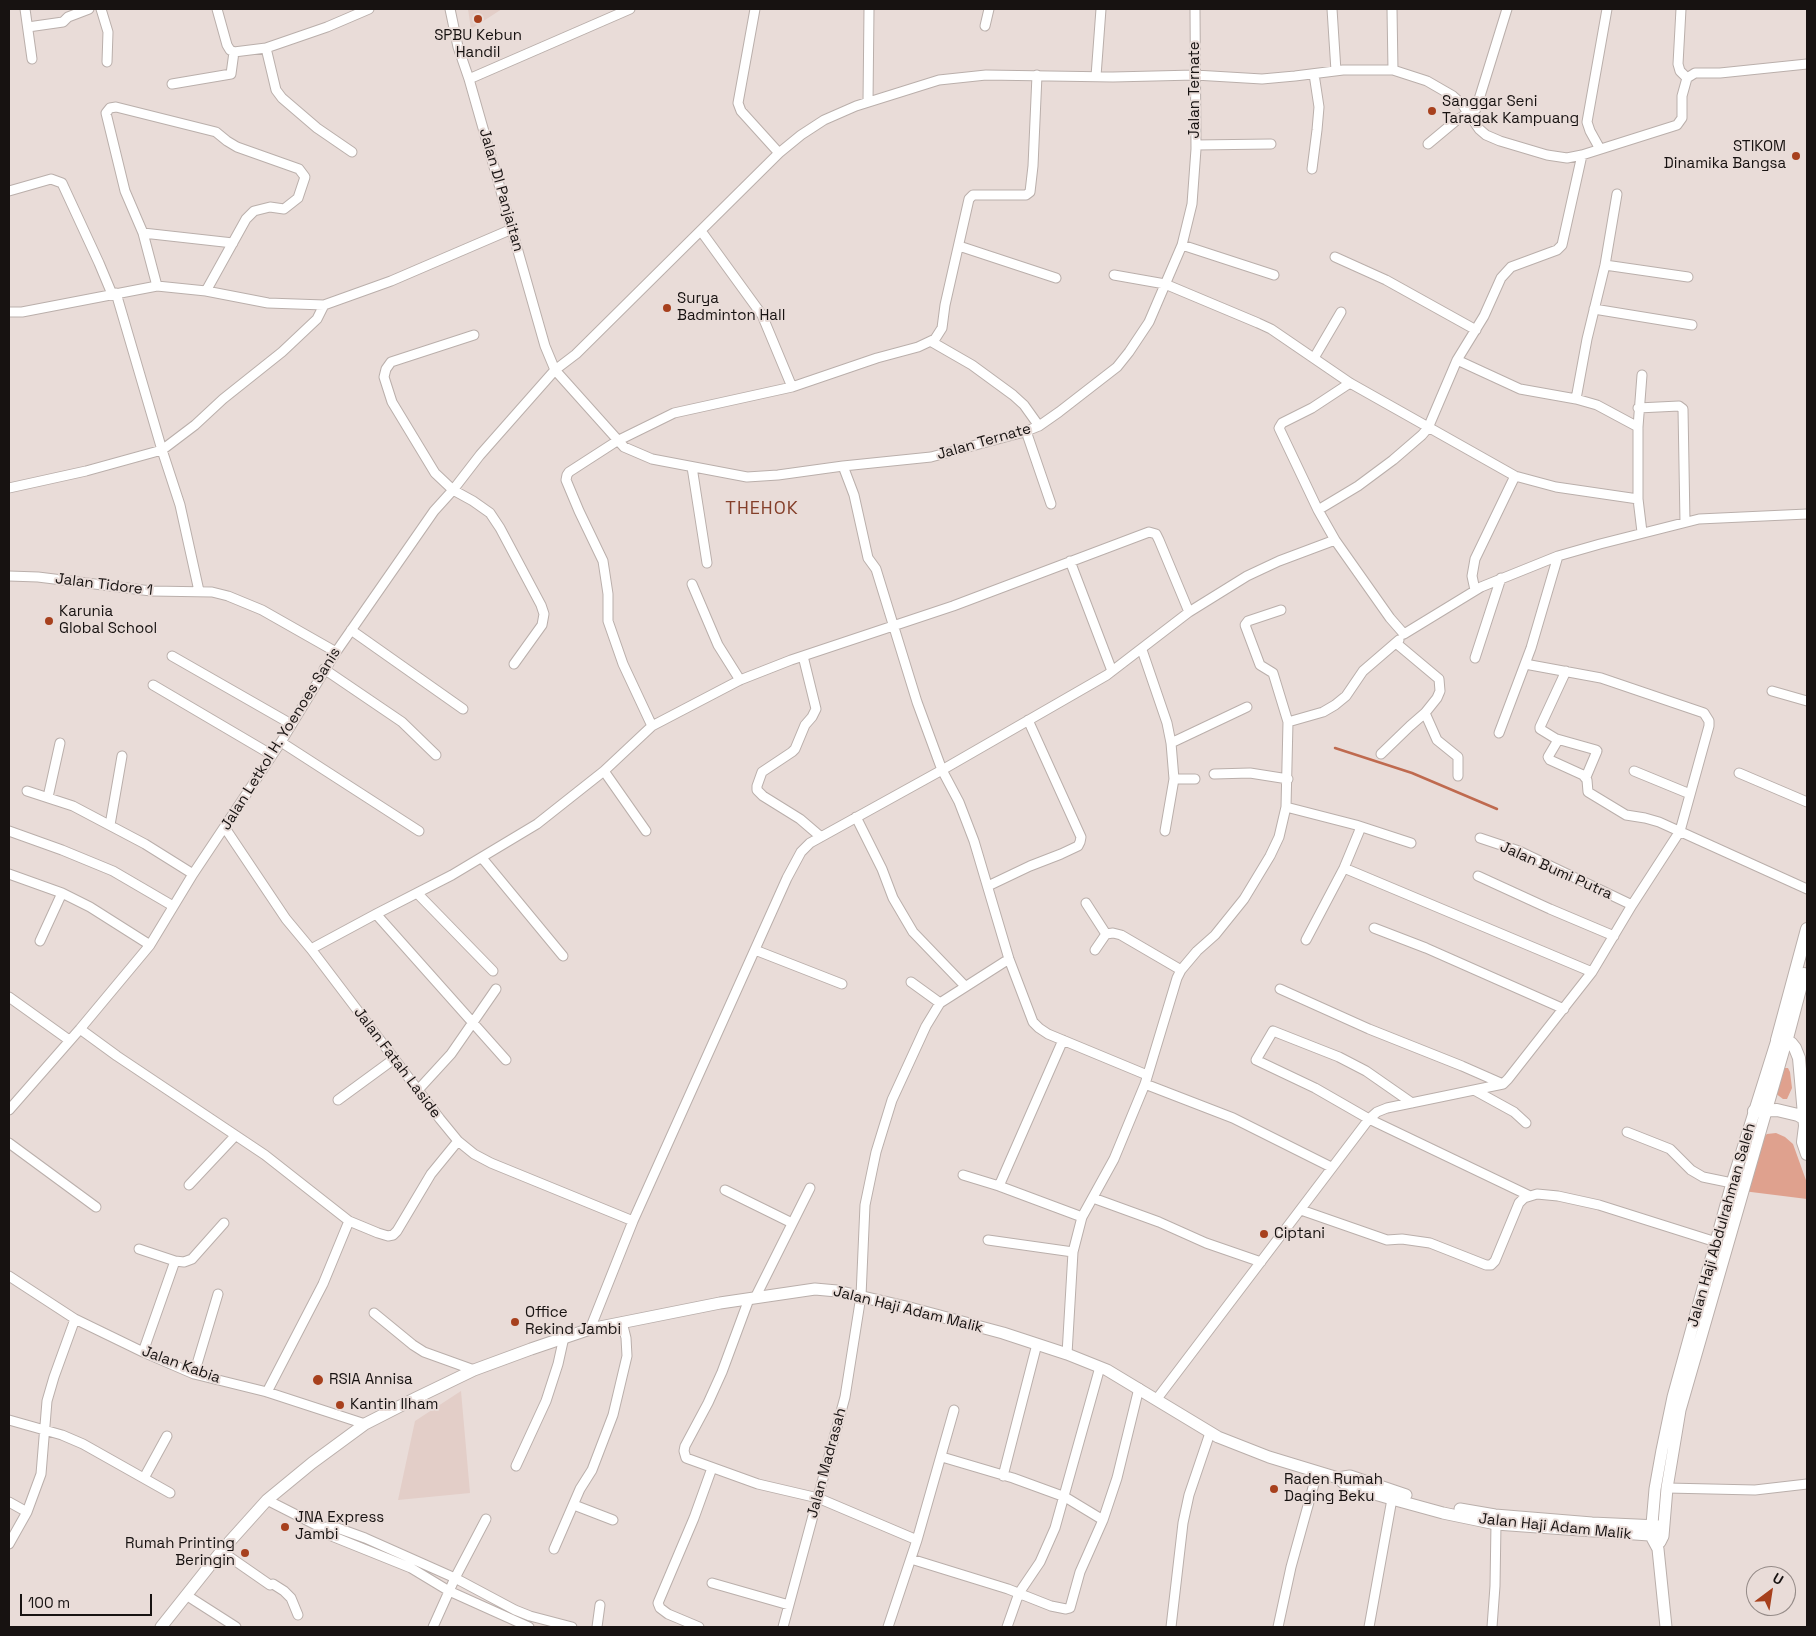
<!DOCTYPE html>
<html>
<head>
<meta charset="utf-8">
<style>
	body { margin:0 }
	#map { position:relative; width:1816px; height:1636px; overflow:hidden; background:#e9dcd8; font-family:"Space Grotesk",sans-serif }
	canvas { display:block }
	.frame { position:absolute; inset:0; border:10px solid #171211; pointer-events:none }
	.north { position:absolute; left:1746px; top:1566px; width:50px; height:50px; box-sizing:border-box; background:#e9dcd8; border:1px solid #958b88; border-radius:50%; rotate:31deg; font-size:14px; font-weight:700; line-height:20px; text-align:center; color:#171211 }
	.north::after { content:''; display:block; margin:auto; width:18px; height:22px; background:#a7401d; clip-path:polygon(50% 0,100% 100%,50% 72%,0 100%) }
	.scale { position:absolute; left:20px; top:1594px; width:132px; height:22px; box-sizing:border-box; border:2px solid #171211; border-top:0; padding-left:6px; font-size:15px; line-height:18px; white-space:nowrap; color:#171211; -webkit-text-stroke:4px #e9dcd8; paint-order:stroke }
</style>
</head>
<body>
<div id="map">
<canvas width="1816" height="1636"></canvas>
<div class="frame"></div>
<div class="north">U</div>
<div class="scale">100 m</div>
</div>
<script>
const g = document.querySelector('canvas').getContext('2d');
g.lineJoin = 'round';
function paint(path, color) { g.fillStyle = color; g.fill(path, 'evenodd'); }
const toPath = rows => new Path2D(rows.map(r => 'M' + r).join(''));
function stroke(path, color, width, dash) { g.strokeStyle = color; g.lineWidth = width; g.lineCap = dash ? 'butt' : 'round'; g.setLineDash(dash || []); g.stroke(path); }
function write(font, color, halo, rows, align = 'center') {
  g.font = font + ' "Space Grotesk",sans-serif'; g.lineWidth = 4; g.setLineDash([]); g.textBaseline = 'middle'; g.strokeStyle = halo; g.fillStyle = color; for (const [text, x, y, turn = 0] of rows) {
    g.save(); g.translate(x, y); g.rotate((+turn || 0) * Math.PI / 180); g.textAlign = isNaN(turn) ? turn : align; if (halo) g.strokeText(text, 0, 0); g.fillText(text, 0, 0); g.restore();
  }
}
paint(toPath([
	[468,9,502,9,471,29],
	[461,1391,470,1493,398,1500,415,1421]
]), '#e3cec8');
paint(toPath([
	[1784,1068,1788,1068,1790,1072,1792,1088,1787,1099,1783,1099,1775,1093,1781,1071],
	[1776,1133,1785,1137,1793,1144,1807,1183,1807,1199,1743,1191,1760,1140,1767,1134]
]), '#dfa18e');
stroke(toPath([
	[1335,748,1412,773,1497,809]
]), '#bf6a4f', 2.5);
const minor = toPath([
	[25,9,32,59],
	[101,9,108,32,107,62],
	[217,9,227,45,230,50,234,52,266,48,327,27,369,9],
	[450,9,458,47,469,79,545,346,555,370,624,447,652,459,747,477,778,475,843,466,931,457,1024,432,1039,426,1059,412,1117,367,1129,352,1149,322,1182,245,1192,204,1196,149,1195,9],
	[755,9,738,103,741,111,779,153],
	[1332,9,1336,71],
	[1392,9,1393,70],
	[1681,9,1678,64,1680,71,1687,78],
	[985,26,989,9],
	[28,27,63,22,68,17,89,9],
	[266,48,276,90,282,98,317,128,352,152],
	[1096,76,1101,9],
	[469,79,630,9],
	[172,84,231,74,234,52],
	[868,102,869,9],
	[1428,144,1458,119,1476,109,1507,9],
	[1196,145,1271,144],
	[1600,149,1590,131,1587,122,1607,9],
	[1312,169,1317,130,1319,107,1314,74],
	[9,191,51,179,62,183,99,263,112,294],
	[701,231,762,315,792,387],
	[143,233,233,243],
	[1182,245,1274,275],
	[959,246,1056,278],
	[1335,257,1386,280,1476,330],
	[1605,265,1688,277],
	[1114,275,1165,284,1258,323,1271,329,1350,383,1515,476,1556,487,1638,499],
	[157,286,143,233,125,191,106,113,110,108,116,107,216,132,227,141,237,147,299,169,305,177,298,198,284,209,270,207,254,211,246,219,206,291],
	[116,293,162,450,180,505,199,591],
	[1594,309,1692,325],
	[9,312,22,312,157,286,206,291,268,303,324,305,391,281,512,229],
	[474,335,391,362,386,369,384,377,392,402,435,473,453,490,473,501,490,513,500,528,541,605,544,614,542,625,514,664],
	[932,342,972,365,1013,395,1024,405,1039,426],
	[1314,358,1341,312],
	[1457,360,1520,389,1576,399,1597,405,1638,427],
	[1576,399,1587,339,1605,265,1617,194],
	[1638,408,1679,406,1683,409,1685,522],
	[1026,431,1051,504],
	[843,466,854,495,868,558,876,569,917,702,942,770,959,802,974,841,1009,959,1033,1022,1039,1028,1048,1034,1147,1075],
	[692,467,707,563],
	[9,488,86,471,162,450,195,425,223,399,282,352,317,319,324,305],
	[1318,510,1358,486,1393,460,1422,435,1428,428,1457,360,1484,316,1501,278,1511,267,1557,250,1562,245,1582,155],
	[1642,532,1638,499,1638,427,1642,375],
	[1335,540,1318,510,1279,428,1282,423,1312,408,1350,383],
	[1070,561,1112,671],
	[9,576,38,577,151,591,212,592,228,596,262,610,336,652],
	[692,584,718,645,740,680],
	[1475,590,1472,576,1475,559,1515,476],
	[351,630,463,709],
	[1142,650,1167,723,1171,743,1174,779,1165,831],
	[172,656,291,724],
	[803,656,816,709,812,717,805,725,795,749,792,752,762,772,757,786,757,790,763,796,800,819,821,837],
	[1475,658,1501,578],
	[324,669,402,722,436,755],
	[1566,671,1540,727,1540,729,1558,740,1548,757,1550,760,1583,775,1587,780,1588,792,1626,815,1645,818,1659,822,1807,889],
	[153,685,272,755],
	[1772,691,1807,701],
	[1425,713,1437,740,1458,757,1458,776],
	[1288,722,1323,712,1335,705,1346,696,1363,671,1399,640],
	[652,726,623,664,608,621,608,594,603,561,579,511,566,480,567,475,569,472,617,441,674,413,792,387,877,358,918,347,935,339,942,328,945,305,969,199,973,195,1026,195,1030,192,1033,166,1037,75],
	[1499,733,1531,648,1558,556],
	[1557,739,1596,750,1597,751,1586,777],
	[281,742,419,831],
	[1171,743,1247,707],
	[1381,754,1410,726,1425,713,1437,698,1440,691,1439,679,1396,643],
	[604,771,646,831],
	[1634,771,1690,794],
	[1739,773,1807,802],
	[1214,774,1250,773,1288,779],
	[1174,779,1195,779],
	[27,791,73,806,145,844,193,874],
	[48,797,60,743],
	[1286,807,1356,825,1411,843],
	[856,817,882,869,893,898,913,932,965,986],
	[110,825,122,756],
	[225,828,286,919,311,949,440,1119,458,1141,474,1154,491,1163,633,1221],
	[9,831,62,850,113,871,173,906],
	[1480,838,1519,851,1632,905],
	[482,858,563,956],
	[1344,868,1592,972],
	[9,874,62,893,90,907,150,945],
	[1478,876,1550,909,1614,936],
	[988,886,1030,866,1061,854,1078,846,1080,842,1081,837,1028,720],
	[417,893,493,971],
	[1086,903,1106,934],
	[376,914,506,1060],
	[1374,928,1426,948,1564,1009],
	[1306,940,1344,868,1361,827],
	[40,941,62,893],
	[311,949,376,914,452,875,537,824,604,771,652,726,740,680,791,660,953,606,1149,532,1156,534,1159,540,1189,612],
	[755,950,842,984],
	[1095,950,1106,934,1113,933,1121,935,1181,970],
	[911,982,940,1003],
	[1280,989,1369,1029,1462,1066,1503,1084],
	[9,997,69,1040],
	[80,1029,117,1056,265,1155,349,1221,378,1233,388,1236,393,1235,397,1231,431,1174,458,1141],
	[1145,1084,1233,1118,1331,1167],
	[418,1090,451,1054,496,989],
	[1474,1090,1514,1112,1526,1123],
	[338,1100,394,1059],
	[1412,1103,1366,1071,1339,1057,1273,1031,1256,1060,1315,1088,1369,1119,1530,1196],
	[9,1110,80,1029,150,945,193,874,281,742,336,652,434,511,453,490,480,455,555,370,576,354,779,153,801,135,824,120,856,106,939,80,986,75,1113,77,1195,75,1262,79,1295,76,1343,70,1393,70,1427,81,1453,96,1462,104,1479,129,1486,135,1500,141,1547,155,1567,158,1582,155,1677,125,1682,118,1682,96,1687,78,1695,73,1720,73,1807,64],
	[1627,1132,1670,1149,1691,1170,1703,1177,1732,1183],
	[9,1143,96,1207],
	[963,1175,999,1186,1082,1217],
	[189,1185,235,1136],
	[999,1186,1063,1040],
	[725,1190,792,1223],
	[1093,1198,1159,1222,1206,1243,1261,1262],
	[1301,1210,1387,1240,1402,1239,1430,1243,1486,1265,1491,1265,1495,1261,1519,1203,1524,1198,1537,1194,1558,1196,1599,1205,1716,1242],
	[988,1240,1073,1252],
	[139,1249,175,1261,184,1262,192,1259,224,1223],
	[9,1276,75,1319,143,1352,194,1374,267,1392,365,1424],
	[755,1298,810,1188],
	[749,1299,722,1372,708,1403,685,1446,684,1451,686,1458,758,1484,818,1498,917,1540,888,1627],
	[374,1313,413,1345,424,1352,474,1370],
	[590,1329,633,1221,787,878,801,852,810,843,942,770,1107,675,1189,612,1247,576,1279,561,1335,540,1390,618,1404,634,1481,587,1558,556,1600,544,1699,519,1807,514],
	[143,1352,175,1261],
	[1067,1354,1073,1252,1082,1217,1114,1159,1145,1084,1177,978,1181,970,1197,951,1215,935,1244,899,1270,856,1279,837,1286,807,1288,722,1273,673,1260,665,1245,625,1248,621,1281,610],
	[194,1374,218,1294],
	[267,1392,323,1284,349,1221],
	[1156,1400,1369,1119,1377,1112,1387,1108,1503,1084,1508,1079,1592,972,1632,905,1680,831,1709,726,1709,721,1704,713,1601,678,1525,664],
	[9,1420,62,1435,83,1444,170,1493],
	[942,1457,1013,1478,1065,1497,1103,1520],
	[516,1466,546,1401,558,1364,564,1337],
	[1003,1476,1037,1344],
	[144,1478,167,1436],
	[1667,1488,1755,1490,1807,1484],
	[267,1500,322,1528,329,1535,411,1568,449,1591,529,1627],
	[9,1502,27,1512],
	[574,1505,613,1520],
	[322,1528,332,1526,365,1538,455,1578,515,1610,530,1616,572,1627],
	[917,1540,954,1410],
	[9,1544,27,1512,41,1474,47,1401,54,1377,75,1319],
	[554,1549,580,1489,592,1470,613,1415,627,1356,626,1338,622,1322],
	[221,1551,270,1585,273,1584,284,1591,291,1598,298,1615],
	[911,1559,1008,1589,1051,1606,1066,1609,1070,1608,1080,1572,1103,1520,1117,1478,1139,1388],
	[712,1583,789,1605],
	[186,1595,236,1627],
	[433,1627,455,1578,486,1519],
	[597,1627,600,1605],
	[699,1627,668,1614,660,1608,658,1603,694,1518,712,1468],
	[783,1627,845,1397,861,1296,865,1205,876,1152,892,1100,926,1026,940,1003,1009,959],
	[1007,1627,1019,1593,1040,1562,1055,1528,1100,1367],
	[1171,1627,1183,1523,1189,1495,1210,1433],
	[1278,1627,1291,1567,1317,1473],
	[1369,1627,1392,1499],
	[1492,1627,1495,1586,1496,1524]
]);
const major = toPath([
	[1338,1478,1350,1476,1406,1495],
	[1460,1509,1495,1515,1592,1523,1658,1526],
	[1660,1542,1663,1536,1667,1488,1680,1410,1786,1042],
	[161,1627,223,1549,267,1500,312,1463,365,1424,416,1398,474,1370,531,1349,590,1329,720,1303,815,1289,837,1291,906,1307,1003,1333,1067,1354,1107,1370,1218,1437,1269,1457,1338,1478,1347,1486,1392,1499,1443,1513,1496,1524,1663,1536],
	[1666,1627,1658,1549,1651,1536,1655,1489,1662,1450,1673,1397,1732,1183,1777,1040]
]);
const highway = toPath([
	[1807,929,1777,1040,1791,1043,1795,1048,1799,1058,1805,1126,1803,1142,1807,1154],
	[1786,1042,1804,974],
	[1754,1111,1777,1110,1798,1115,1805,1119]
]);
stroke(minor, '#baafab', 11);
stroke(major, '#baafab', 13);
stroke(highway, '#baafab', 14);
stroke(minor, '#fff', 9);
stroke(major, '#fff', 11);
stroke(highway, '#fff', 12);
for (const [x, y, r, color] of [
	[478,19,5,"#a7401d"],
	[1432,111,5,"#a7401d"],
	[1796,156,5,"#a7401d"],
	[667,308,5,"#a7401d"],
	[49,621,5,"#a7401d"],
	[1264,1234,5,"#a7401d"],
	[515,1322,5,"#a7401d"],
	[318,1380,6,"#a7401d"],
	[340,1405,5,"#a7401d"],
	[1274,1489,5,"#a7401d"],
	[285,1527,5,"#a7401d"],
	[245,1553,5,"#a7401d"]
]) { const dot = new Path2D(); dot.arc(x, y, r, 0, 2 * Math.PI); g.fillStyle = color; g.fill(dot); stroke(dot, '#e9dcd8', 2); }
write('15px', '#171211', '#e9dcd8', [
	["SPBU Kebun",478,36,"center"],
	["Handil",478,53,"center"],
	["Sanggar Seni",1442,102],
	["Taragak Kampuang",1442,119],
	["STIKOM",1786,147,"right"],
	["Dinamika Bangsa",1786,164,"right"],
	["Surya",677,299],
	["Badminton Hall",677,316],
	["Karunia",59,612],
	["Global School",59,629],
	["Ciptani",1274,1234],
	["Office",525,1313],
	["Rekind Jambi",525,1330],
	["RSIA Annisa",329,1380],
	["Kantin Ilham",350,1405],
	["Raden Rumah",1284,1480],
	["Daging Beku",1284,1497],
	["JNA Express",295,1518],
	["Jambi",295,1535],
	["Rumah Printing",235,1544,"right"],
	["Beringin",235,1561,"right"]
], 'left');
write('15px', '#171211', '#e9dcd8', [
	["Jalan Ternate",1195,90,-90],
	["Jalan DI Panjaitan",501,190,74],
	["Jalan Ternate",984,442,-16],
	["Jalan Tidore 1",104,585,7],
	["Jalan Letkol H. Yoenoes Sanis",281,739,-58],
	["Jalan Bumi Putra",1556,871,24],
	["Jalan Fatah Laside",397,1063,53],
	["Jalan Haji Abdulrahman Saleh",1722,1225,-74],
	["Jalan Haji Adam Malik",908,1310,14],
	["Jalan Kabia",181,1365,20],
	["Jalan Madrasah",827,1463,-75],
	["Jalan Haji Adam Malik",1555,1527,6]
]);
g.letterSpacing = '1px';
write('18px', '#843f2a', '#e9dcd8', [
	["THEHOK",762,509]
]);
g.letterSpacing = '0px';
</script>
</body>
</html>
